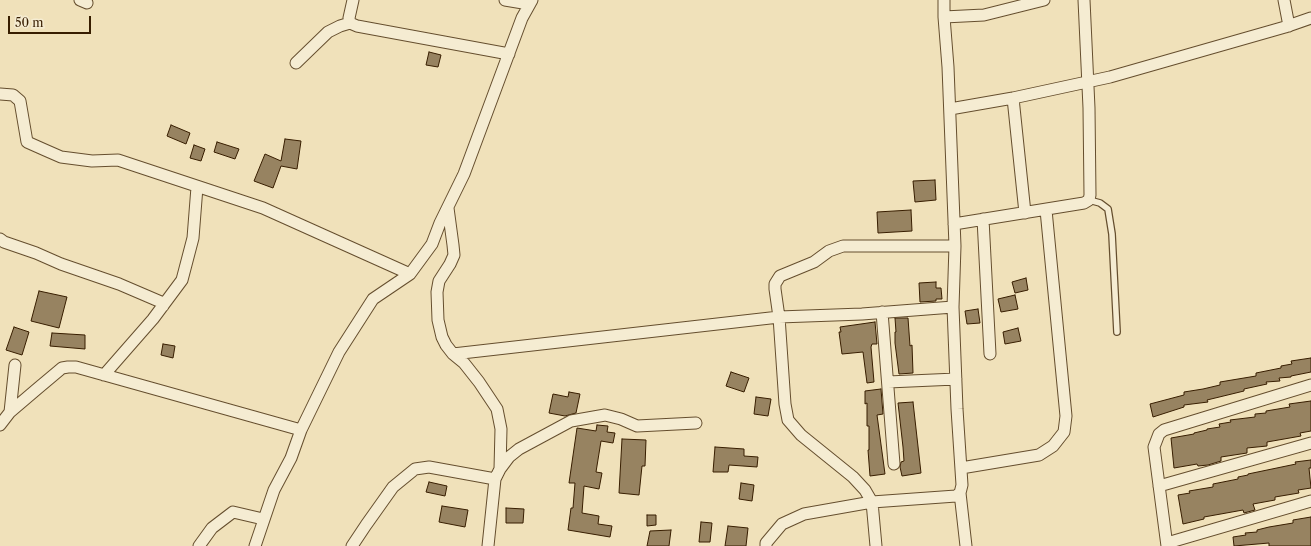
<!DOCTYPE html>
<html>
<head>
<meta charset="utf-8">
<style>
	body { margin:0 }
	#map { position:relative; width:1311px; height:546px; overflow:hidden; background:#f0e1ba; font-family:"Libre Caslon Text",serif }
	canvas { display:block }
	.scale { position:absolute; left:8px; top:16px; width:83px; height:18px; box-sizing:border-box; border:2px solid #371d00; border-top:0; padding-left:5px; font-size:12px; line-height:14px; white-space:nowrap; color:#371d00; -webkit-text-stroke:3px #f5ecd2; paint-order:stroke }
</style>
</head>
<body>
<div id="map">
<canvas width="1311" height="546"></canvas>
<div class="scale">50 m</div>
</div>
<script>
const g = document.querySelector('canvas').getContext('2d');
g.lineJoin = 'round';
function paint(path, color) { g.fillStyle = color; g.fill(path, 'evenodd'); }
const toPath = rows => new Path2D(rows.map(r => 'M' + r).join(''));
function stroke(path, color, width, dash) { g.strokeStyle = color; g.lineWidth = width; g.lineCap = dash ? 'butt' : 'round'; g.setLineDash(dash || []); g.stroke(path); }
const building = toPath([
	[429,52,441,55,438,67,426,65,429,52],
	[171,125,190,133,186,144,167,136,171,125],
	[285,139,301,141,297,169,281,166,273,188,254,181,265,154,281,161,285,139],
	[217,142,239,149,235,159,214,152,217,142],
	[194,145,205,149,201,161,190,158,194,145],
	[935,180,936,200,915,202,913,181,935,180],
	[911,210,912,231,878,233,877,212,911,210],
	[1026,278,1028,290,1015,293,1012,282,1026,278],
	[936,282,936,288,941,288,942,299,936,299,936,301,920,302,919,283,936,282],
	[39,291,67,297,59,328,31,321,39,291],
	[1015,295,1018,309,1001,312,998,299,1015,295],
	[978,309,980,323,967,324,965,311,978,309],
	[895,318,908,318,910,346,912,345,913,373,899,374,895,343,895,332,896,332,895,318],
	[875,322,877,344,872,344,871,347,874,382,867,383,863,352,842,354,839,332,841,332,840,327,875,322],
	[14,327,29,332,22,355,6,350,14,327],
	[1018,328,1021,341,1005,344,1003,332,1018,328],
	[52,333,85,335,85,349,50,346,52,333],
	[163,344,175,346,173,358,161,355,163,344],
	[1311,358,1311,372,1291,376,1291,377,1279,378,1280,381,1266,382,1267,384,1244,389,1244,391,1207,400,1208,402,1184,405,1184,407,1153,417,1150,404,1184,395,1184,392,1203,389,1220,385,1220,382,1256,376,1256,373,1281,368,1281,366,1292,364,1291,361,1311,358],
	[731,372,749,378,744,392,726,386,731,372],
	[881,389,883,414,877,415,885,474,870,476,868,450,869,450,869,426,867,426,867,403,865,404,865,391,881,389],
	[569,392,580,394,576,413,565,416,549,413,553,394,568,397,569,392],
	[756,397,771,399,768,416,754,414,756,397],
	[1311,401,1311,431,1300,433,1301,436,1267,442,1267,446,1247,448,1247,453,1221,457,1221,461,1208,465,1198,466,1197,464,1174,468,1171,438,1194,434,1194,433,1207,430,1207,429,1220,427,1219,424,1231,422,1230,420,1255,417,1255,414,1266,413,1266,411,1290,407,1289,404,1311,401],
	[913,402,921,473,902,476,900,467,901,462,904,461,903,447,898,403,913,402],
	[597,425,608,426,607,432,615,433,613,443,601,441,596,472,602,473,599,489,584,486,582,513,599,516,598,524,612,526,610,537,568,530,571,508,573,508,575,483,569,483,577,428,596,431,597,425],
	[622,439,646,440,645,466,642,466,639,495,619,493,622,439],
	[715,447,744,449,744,456,758,457,757,467,729,465,728,472,713,472,715,447],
	[1311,460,1311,468,1309,468,1311,488,1298,490,1299,493,1275,497,1275,500,1253,504,1255,510,1244,513,1243,510,1204,517,1204,519,1183,524,1178,495,1190,493,1189,491,1213,487,1213,484,1238,479,1238,477,1248,475,1248,474,1296,464,1295,462,1311,460],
	[429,482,447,486,445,496,426,492,429,482],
	[741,483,754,485,752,501,739,499,741,483],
	[442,506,468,510,465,527,439,522,442,506],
	[506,508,524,509,523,523,506,523,506,508],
	[647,515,656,515,656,525,647,526,647,515],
	[1311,517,1311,546,1269,546,1269,543,1234,546,1233,537,1246,535,1245,533,1257,532,1257,530,1269,527,1293,523,1293,520,1311,517],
	[701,522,712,523,710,542,699,542,701,522],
	[728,526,748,528,746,546,725,546,728,526],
	[671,530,669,546,647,546,650,531,671,530]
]);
paint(building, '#978361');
stroke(building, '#371d00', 1);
const lane = toPath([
	[1089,200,1100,203,1108,209,1112,234,1117,332]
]);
const street = toPath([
	[80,0,87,3],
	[353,0,349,18,350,23,357,26,509,54],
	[505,0,529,4],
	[944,0,944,17],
	[1284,0,1289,26],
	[296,63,328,32,340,26,350,23],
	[0,94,13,95,20,101,27,142,45,150,61,157,92,161,118,160,263,208,410,274],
	[1013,98,1025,213],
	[950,109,1013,98,1110,77,1285,27,1311,18],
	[448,208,453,245,454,255,450,264,439,281,437,292,438,320,442,337,446,345,453,354,464,363,479,382,497,409,501,429,500,469],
	[983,219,990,354],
	[954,224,1084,203,1089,200,1090,195,1089,108,1084,0],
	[0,239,4,242,36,253,61,264,119,284,161,302,163,306],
	[882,312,894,464],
	[453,354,779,317,862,314,953,307],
	[104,375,153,319,182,280,193,238,197,187],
	[888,382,956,379],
	[10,412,15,365],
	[0,425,10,412,37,389,62,368,68,367,76,367,301,430],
	[961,468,1039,455,1053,446,1064,432,1066,416,1046,210],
	[1159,486,1311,443],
	[1167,543,1311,501],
	[199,546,212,528,233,512,263,519],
	[255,546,274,490,291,458,301,430,339,352,373,299,410,274,432,244,440,223,464,174,522,18,532,0],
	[352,546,366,525,393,487,415,469,429,467,495,479],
	[488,546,495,479,500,469,509,457,519,449,571,421,605,415,621,419,637,426,696,423],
	[766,546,766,543,782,524,804,514,872,502,956,496,960,493],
	[876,546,872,502,865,490,853,477,801,435,788,420,785,404,779,317,775,289,775,284,780,276,814,262,829,251,843,246,955,246],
	[966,546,960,493,962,485,957,409,953,307,955,246,948,67,944,17,984,15,1044,0],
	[1167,546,1154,447,1159,434,1164,430,1311,385]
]);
stroke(lane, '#654e2e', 8);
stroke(street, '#654e2e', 13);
stroke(lane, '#f5ecd2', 5.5);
stroke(street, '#f5ecd2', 11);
</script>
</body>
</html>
